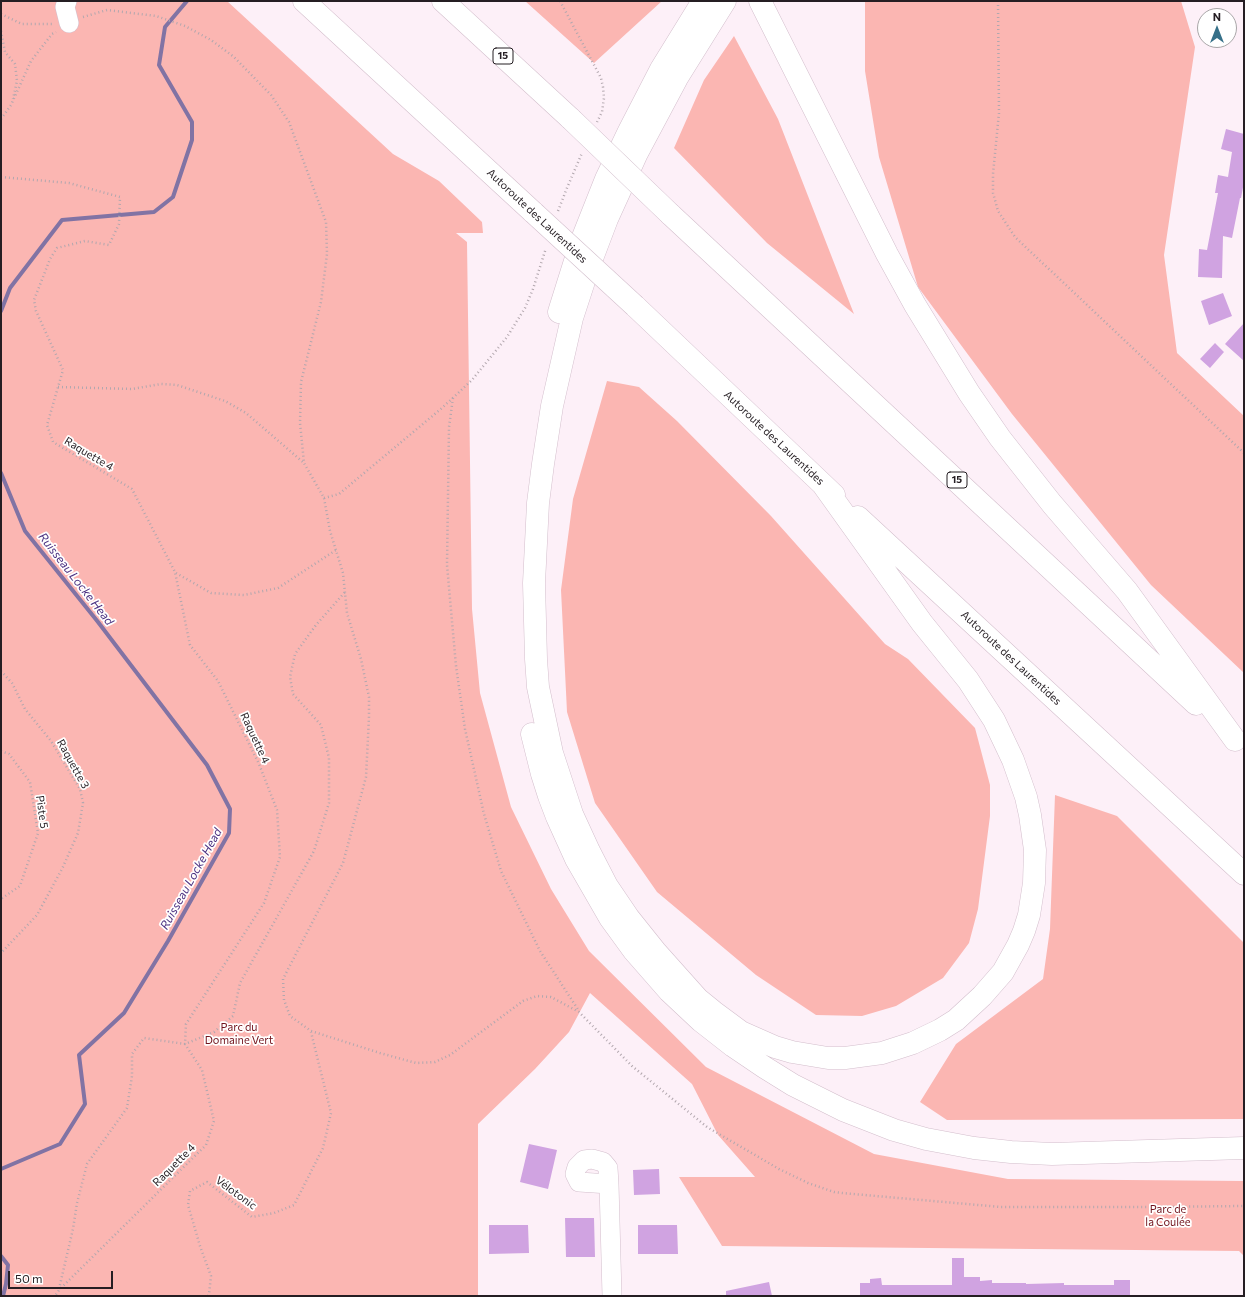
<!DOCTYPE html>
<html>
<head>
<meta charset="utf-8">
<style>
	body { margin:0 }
	#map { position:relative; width:1245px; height:1297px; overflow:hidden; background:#fdf0f8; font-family:Commissioner,sans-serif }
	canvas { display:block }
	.frame { position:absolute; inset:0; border:2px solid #251e23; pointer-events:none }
	.north { position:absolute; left:1197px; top:8px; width:40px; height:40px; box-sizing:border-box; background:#fff; border:1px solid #a8a5a7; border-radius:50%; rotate:0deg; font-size:11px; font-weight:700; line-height:16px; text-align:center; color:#251e23 }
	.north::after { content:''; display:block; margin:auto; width:14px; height:18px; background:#367089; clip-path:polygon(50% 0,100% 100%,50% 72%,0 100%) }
	.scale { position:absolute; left:8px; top:1271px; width:105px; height:18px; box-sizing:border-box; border:2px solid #251e23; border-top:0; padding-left:5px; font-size:12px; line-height:14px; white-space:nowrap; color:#251e23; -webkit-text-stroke:3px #fff; paint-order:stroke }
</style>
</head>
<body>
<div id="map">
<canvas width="1245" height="1297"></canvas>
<div class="frame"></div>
<div class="north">N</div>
<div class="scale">50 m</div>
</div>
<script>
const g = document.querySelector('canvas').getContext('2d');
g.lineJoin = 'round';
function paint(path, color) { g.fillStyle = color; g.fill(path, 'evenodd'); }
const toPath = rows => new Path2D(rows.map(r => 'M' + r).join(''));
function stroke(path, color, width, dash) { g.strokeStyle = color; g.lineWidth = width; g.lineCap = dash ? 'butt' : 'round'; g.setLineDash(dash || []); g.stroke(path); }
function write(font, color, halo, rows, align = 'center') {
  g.font = font + ' Commissioner,sans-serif'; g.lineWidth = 3.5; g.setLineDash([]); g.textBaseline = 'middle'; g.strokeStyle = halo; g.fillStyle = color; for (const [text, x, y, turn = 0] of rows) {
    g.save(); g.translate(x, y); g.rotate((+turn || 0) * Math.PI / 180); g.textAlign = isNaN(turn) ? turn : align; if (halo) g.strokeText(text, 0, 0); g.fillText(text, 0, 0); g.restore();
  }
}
paint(toPath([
	[1,1,227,1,393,154,439,181,482,222,483,233,456,233,467,242,472,609,480,693,511,807,551,889,589,951,706,1067,874,1154,1008,1179,1244,1181,1244,1256,1239,1251,722,1246,679,1177,755,1177,718,1135,692,1084,590,993,569,1032,535,1069,478,1124,478,1296,1,1296],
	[525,1,662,1,594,63],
	[865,1,1181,1,1195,47,1164,255,1177,353,1244,416,1244,673,1151,585,1012,414,918,287,879,157,865,71],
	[734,36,778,119,854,314,767,243,674,148,704,80],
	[607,381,639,387,677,421,771,516,885,644,908,659,975,728,990,785,990,816,978,909,969,943,943,978,896,1006,862,1016,816,1015,756,975,657,892,595,803,567,712,561,590,573,499],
	[1055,795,1117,816,1244,943,1244,1119,947,1120,920,1102,956,1044,1043,979,1050,929]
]), '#fbb6b2');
stroke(toPath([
	[1,311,10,288,62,220,154,212,173,197,192,140,192,122,159,65,165,27,187,1],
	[1,473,25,531,98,622,207,765,230,809,229,833,168,941,124,1013,79,1055,85,1104,60,1144,1,1169],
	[1,1256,8,1265,6,1284,3,1296]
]), '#8173a4', 4);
paint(toPath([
	[1226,129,1244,134,1244,182,1241,198,1240,198,1232,238,1223,236,1222,278,1198,277,1199,249,1207,250,1218,193,1215,193,1218,175,1228,177,1232,152,1221,149],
	[1223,293,1232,316,1209,325,1201,301],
	[1244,323,1244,361,1225,344],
	[1215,343,1224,352,1210,368,1200,359],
	[529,1144,557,1150,548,1189,520,1182],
	[659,1169,660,1194,634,1195,633,1170],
	[565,1218,594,1218,595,1257,566,1257],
	[489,1225,528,1225,529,1253,489,1254],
	[638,1225,677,1225,678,1254,638,1254],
	[952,1258,964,1258,964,1277,980,1277,980,1281,992,1280,992,1283,1026,1283,1026,1284,1064,1283,1064,1285,1114,1285,1114,1280,1130,1280,1130,1296,860,1296,860,1283,870,1283,870,1279,881,1278,882,1285,952,1285],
	[769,1282,772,1296,726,1296,726,1291]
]), '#d0a3e1');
const minor = toPath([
	[67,1,65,7,69,23],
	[592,1159,603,1162,608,1168,609,1184,579,1182,575,1174,577,1167,584,1160,592,1159],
	[609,1184,612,1296]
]);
const highway = toPath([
	[304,1,534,213],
	[443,1,571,119],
	[725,1,677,78,637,153,607,219,588,269,572,318,552,406,543,464,538,503,534,583,536,659,538,687,552,753,572,814,589,851,607,886,628,917,656,952,698,999,714,1012,741,1032,775,1047,792,1052,828,1058,845,1058,882,1053,913,1043,940,1030,956,1020,982,996,1003,972,1018,945,1024,931,1029,915,1034,883,1035,850,1030,815,1026,797,1013,760,994,720,968,680,922,623,824,486],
	[760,1,887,254,915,305,969,393,1000,438,1052,504,1127,591,1235,740],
	[670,214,1196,704],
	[635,306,834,495],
	[559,312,581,242,606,179,629,131,661,69,703,1],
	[858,517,1244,874],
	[532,734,542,774,549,796,557,817,576,859,610,918,634,951,669,991,701,1021,733,1046,764,1067,793,1085,843,1110,894,1130,926,1139,974,1148,1011,1152,1052,1154,1244,1148]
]);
stroke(minor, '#d3becc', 20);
stroke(highway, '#d3becc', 23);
stroke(toPath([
	[560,1,601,78,603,87,604,98,602,112,597,122],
	[998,1,999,113,993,174,993,193,998,211,1015,237,1244,453],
	[1,14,22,24,53,24],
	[83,17,107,10,156,16,185,26,211,40,234,57,271,95,289,122,326,222,327,254,321,302,301,382,300,423,304,463,324,498,330,531,343,573,347,613,361,659,369,697,369,717,366,777,343,863,283,979,284,1000,290,1016,311,1031,380,1053,416,1063,435,1062,450,1055,523,1001,537,996,551,997,579,1012,632,1066,707,1127,779,1169,808,1183,834,1192,842,1193,1001,1207,1152,1207,1244,1206],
	[1,31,5,52,15,64,17,81,13,99],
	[1,119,11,105,31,61,52,34,56,32],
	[1,177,69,183,120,197,119,224,109,245,85,241,57,248,50,259,34,300,36,311,63,370,47,425,53,442,132,489,175,572,190,645,218,681,259,764,277,810,280,857,264,903,186,1024,185,1044,202,1070,214,1121,206,1145,59,1290,55,1296],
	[558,211,567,188,582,153],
	[58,387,132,389,161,384,177,385,225,401,246,413,304,463],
	[453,398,449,427,447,565,456,666,465,729,484,814,501,871,540,951,579,1011],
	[324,498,339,494,442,408,472,380,507,337,525,308,533,289,546,248],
	[176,573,211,593,244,595,278,588,336,550],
	[1,671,12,683,25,709,51,741,80,789,83,803,78,833,62,869,37,915,1,953],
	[1,751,9,754,30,782,38,833,20,886,1,899],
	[59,1289,73,1229,77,1203,87,1164,127,1108,132,1076,132,1054,144,1038,185,1044,214,1032,233,1016,240,983,314,851,329,803,329,758,321,725,293,694,290,677,295,654,316,625,345,592],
	[208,1296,209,1294,211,1276,200,1246,188,1205,190,1191,207,1182,252,1217,274,1213,294,1205,323,1148,331,1113,311,1032]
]), '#b2a7ae', 2.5, [1, 3]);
stroke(minor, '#fff', 19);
stroke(highway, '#fff', 22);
const highwayBridge = toPath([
	[571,119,670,214],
	[534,213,635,306]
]);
stroke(highwayBridge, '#d3becc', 23, []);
stroke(highwayBridge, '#fff', 22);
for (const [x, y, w] of [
	[503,56,20],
	[957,480,20]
]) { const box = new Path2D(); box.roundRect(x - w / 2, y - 8, w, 16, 3); g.fillStyle = '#fff'; g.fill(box); stroke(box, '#251e23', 1); }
write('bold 10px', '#251e23', null, [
	["15",503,56],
	["15",957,480]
]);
write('11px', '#251e23', '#fff', [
	["Autoroute des Laurentides",537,216,43],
	["Autoroute des Laurentides",774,438,43],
	["Raquette 4",89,454,31],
	["Autoroute des Laurentides",1011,658,43],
	["Raquette 4",255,738,65],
	["Raquette 3",73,764,61],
	["Piste 5",42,812,82],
	["Raquette 4",174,1165,-45],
	["Vélotonic",236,1193,36]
]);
write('11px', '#71121b', '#fff', [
	["Parc du",239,1027],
	["Domaine Vert",239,1040],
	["Parc de",1168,1209],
	["la Coulée",1168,1222]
]);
write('italic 12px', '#4c3282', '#fff', [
	["Ruisseau Locke Head",76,579,52],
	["Ruisseau Locke Head",191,879,-61]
]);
</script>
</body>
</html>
